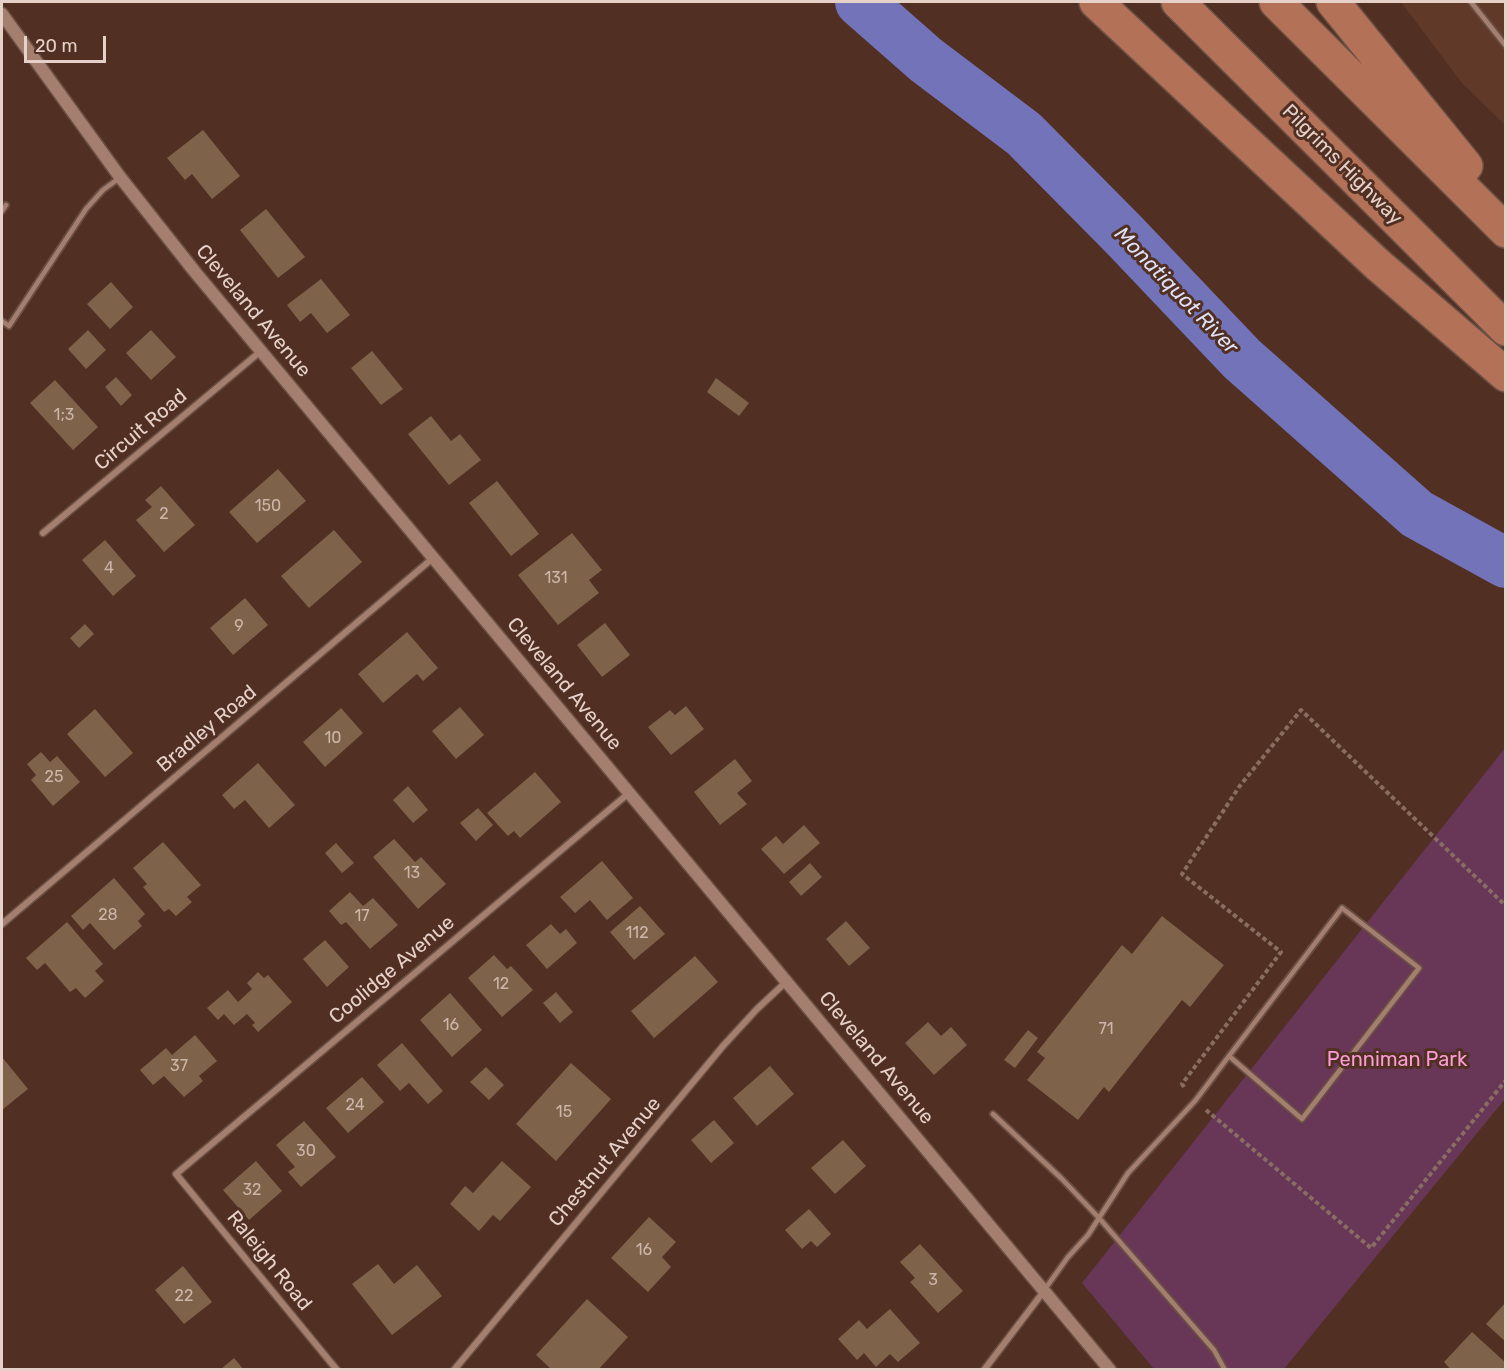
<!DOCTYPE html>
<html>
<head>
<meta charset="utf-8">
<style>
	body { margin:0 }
	#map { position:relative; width:1507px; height:1371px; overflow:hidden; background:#513023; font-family:Rubik,sans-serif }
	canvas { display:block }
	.frame { position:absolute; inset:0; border:3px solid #e6d1c9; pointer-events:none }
	.scale { position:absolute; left:24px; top:36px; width:82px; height:27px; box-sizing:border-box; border:3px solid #e6d1c9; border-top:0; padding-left:8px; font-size:18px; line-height:21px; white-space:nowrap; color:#e6d1c9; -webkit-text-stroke:4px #513023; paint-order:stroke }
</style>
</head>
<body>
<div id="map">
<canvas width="1507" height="1371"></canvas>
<div class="frame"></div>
<div class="scale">20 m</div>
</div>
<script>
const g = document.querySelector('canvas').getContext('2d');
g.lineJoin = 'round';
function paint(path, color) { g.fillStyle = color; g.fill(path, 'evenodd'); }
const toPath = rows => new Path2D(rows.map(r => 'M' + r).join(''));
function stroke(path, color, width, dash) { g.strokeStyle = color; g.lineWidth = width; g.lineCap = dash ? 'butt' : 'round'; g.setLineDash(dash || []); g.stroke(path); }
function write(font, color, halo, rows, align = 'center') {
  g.font = font + ' Rubik,sans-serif'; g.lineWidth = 6; g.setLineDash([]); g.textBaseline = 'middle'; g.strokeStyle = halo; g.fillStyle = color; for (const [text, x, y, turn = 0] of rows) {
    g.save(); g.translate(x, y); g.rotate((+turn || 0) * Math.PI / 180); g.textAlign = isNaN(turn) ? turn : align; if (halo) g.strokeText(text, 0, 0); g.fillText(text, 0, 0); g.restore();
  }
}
paint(toPath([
	[1401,2,1505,2,1505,125,1462,83]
]), '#603929');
paint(toPath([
	[1505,748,1505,1099,1284,1369,1154,1369,1082,1283]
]), '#683656');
stroke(toPath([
	[860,2,926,60,1024,134,1124,235,1242,359,1417,514,1506,563]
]), '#7273b8', 50);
paint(toPath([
	[203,130,240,176,212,199,192,174,185,180,167,158],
	[266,209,305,257,278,278,240,230],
	[321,279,350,315,327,333,311,313,300,322,287,305],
	[111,282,133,307,110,329,87,304],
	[88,330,106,350,86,369,68,349],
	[151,330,176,357,151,380,126,353],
	[372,351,403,389,381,405,351,368],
	[116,377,132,395,121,406,105,387],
	[716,378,749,403,739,416,707,392],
	[55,380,98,427,73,450,30,403],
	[431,416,451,441,460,434,481,460,449,485,408,434],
	[278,469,306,501,257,543,229,512],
	[497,481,539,534,511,556,469,503],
	[161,486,195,525,164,552,136,520,152,507,145,500],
	[334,530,362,562,309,608,281,576],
	[572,533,602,570,589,580,599,593,558,625,518,575],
	[105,540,136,576,113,596,82,560],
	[245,598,268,625,233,655,210,628],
	[605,623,630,655,602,677,577,645],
	[85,624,94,634,79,648,70,638],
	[407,632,438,668,423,681,417,674,383,703,358,674],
	[686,706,704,729,671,755,648,727,670,710,675,715],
	[460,707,484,735,456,759,432,731],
	[341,708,363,733,325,767,303,742],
	[95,709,133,753,105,777,67,734],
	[41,752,50,762,57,756,80,782,53,806,31,780,36,775,27,764],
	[735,759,752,781,737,793,747,804,720,825,694,792],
	[258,763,295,805,269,828,245,800,234,809,222,795],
	[535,772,561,802,520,838,514,831,508,836,487,813],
	[408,786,428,810,413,823,393,800],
	[478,808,493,825,476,841,460,823],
	[804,825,820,843,784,874,761,849,776,836,783,844],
	[394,839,415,862,421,857,446,884,418,909,373,857],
	[163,842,201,885,187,897,192,902,176,916,169,909,164,912,143,887,147,884,133,868],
	[336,843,354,863,342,873,325,853],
	[602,861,633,898,607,920,590,900,575,913,560,897],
	[810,863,822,877,801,896,789,882],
	[114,878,145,914,138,921,142,926,114,950,90,923,83,930,71,916],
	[350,892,363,906,373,898,398,925,370,949,346,922,341,925,329,911],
	[640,906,665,934,634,960,610,932],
	[1162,916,1224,965,1190,1007,1182,1000,1109,1092,1104,1087,1078,1120,1027,1080,1045,1058,1037,1052,1122,945,1132,954],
	[846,921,870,948,849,966,826,939],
	[67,922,103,964,95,971,104,981,85,998,76,988,70,992,45,963,37,970,26,958],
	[551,924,560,934,566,929,577,943,547,969,526,945],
	[325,940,349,967,327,987,303,959],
	[494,955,507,969,511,966,533,990,502,1017,468,978],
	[695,956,718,982,654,1038,631,1011],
	[258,972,264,978,268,975,292,1002,258,1032,252,1025,255,1023,247,1014,234,1025,224,1014,218,1020,207,1008,228,990,238,1002,252,989,247,983],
	[556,992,573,1012,560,1023,543,1003],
	[450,993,482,1030,452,1057,420,1020],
	[928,1022,941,1036,951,1027,967,1045,934,1075,905,1043],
	[1028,1030,1038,1038,1015,1068,1004,1060],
	[195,1035,217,1061,199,1076,203,1081,184,1097,164,1076,153,1085,140,1070,166,1048,172,1055],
	[402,1043,443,1091,428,1104,409,1083,400,1091,377,1065],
	[2,1057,28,1089,2,1110],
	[571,1063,611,1099,556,1161,516,1124],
	[770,1066,794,1094,757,1126,733,1098],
	[486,1067,504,1085,489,1100,470,1082],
	[362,1077,384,1102,348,1133,326,1108],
	[714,1120,734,1143,711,1163,691,1140],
	[304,1121,336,1157,301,1187,288,1172,295,1167,276,1145],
	[843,1140,866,1166,835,1194,811,1168],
	[256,1161,282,1191,249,1220,223,1190],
	[502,1161,531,1187,500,1221,493,1215,479,1231,450,1204,465,1186,473,1193],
	[809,1209,831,1234,817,1247,811,1241,802,1249,785,1230],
	[649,1217,676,1242,662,1257,671,1267,648,1292,611,1258],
	[920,1244,963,1291,938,1313,910,1282,915,1278,900,1262],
	[378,1264,394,1284,417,1265,442,1296,392,1335,352,1284],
	[183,1266,212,1302,184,1324,155,1290],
	[587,1299,628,1337,598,1370,552,1370,536,1355],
	[1506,1302,1506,1342,1486,1324],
	[890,1309,920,1343,898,1362,890,1354,876,1367,864,1353,857,1360,838,1339,859,1320,867,1329],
	[1472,1332,1506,1363,1506,1370,1451,1370,1444,1362],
	[234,1358,244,1370,220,1370]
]), '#7e6249');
const lane = toPath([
	[1471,2,1506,46],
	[2,211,6,205],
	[2,321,9,326,86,209,103,190,118,179],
	[993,1114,1062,1179,1099,1218,1214,1350,1225,1370],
	[1045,1289,1068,1257,1088,1235,1128,1173,1195,1101,1229,1056,1342,908,1419,968,1302,1119,1229,1056]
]);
const street = toPath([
	[43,533,261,351],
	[2,924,433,558],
	[337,1370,176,1174,629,793],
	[454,1370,723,1046,757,1009,787,981],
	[984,1370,1044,1291]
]);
const secondary = toPath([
	[2,14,120,177,195,272,1110,1370]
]);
const highway = toPath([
	[1096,2,1377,264,1506,375],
	[1178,2,1506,329],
	[1276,2,1506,231],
	[1333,2,1466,166]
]);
stroke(lane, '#6a4f44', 8);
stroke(street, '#6a4f44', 9);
stroke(secondary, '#6a4f44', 15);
stroke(highway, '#6a4f44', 36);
stroke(toPath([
	[1184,1087,1182,1084,1281,952,1182,874,1239,787,1301,710,1506,906],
	[1206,1110,1371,1248,1506,1080]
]), '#8a6d62', 4, [4.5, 3]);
stroke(lane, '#a47e6f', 4.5);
stroke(street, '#a47e6f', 6);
stroke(secondary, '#a47e6f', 12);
stroke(highway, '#b37157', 33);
write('16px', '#ccb5a9', null, [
	["1;3",64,415],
	["150",268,506],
	["2",164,514],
	["4",109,568],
	["131",556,578],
	["9",239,626],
	["10",333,738],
	["25",54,777],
	["13",412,873],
	["28",108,915],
	["17",362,916],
	["112",637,933],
	["12",501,984],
	["16",451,1025],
	["71",1106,1029],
	["37",179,1066],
	["24",355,1105],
	["15",564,1112],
	["30",306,1151],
	["32",252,1190],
	["16",644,1250],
	["3",933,1280],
	["22",184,1296]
]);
write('20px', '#e6d1c9', '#513023', [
	["Pilgrims Highway",1342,165,45],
	["Cleveland Avenue",253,311,50],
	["Circuit Road",141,430,-40],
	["Cleveland Avenue",564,684,50],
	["Bradley Road",207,729,-40],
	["Coolidge Avenue",392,970,-40],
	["Cleveland Avenue",876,1058,50],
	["Chestnut Avenue",605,1162,-50],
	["Raleigh Road",269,1261,51]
]);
write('20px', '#fb9cd7', '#513023', [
	["Penniman Park",1397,1060]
]);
write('italic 21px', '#e0e1f5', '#513023', [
	["Monatiquot River",1176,291,46]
]);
</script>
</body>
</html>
